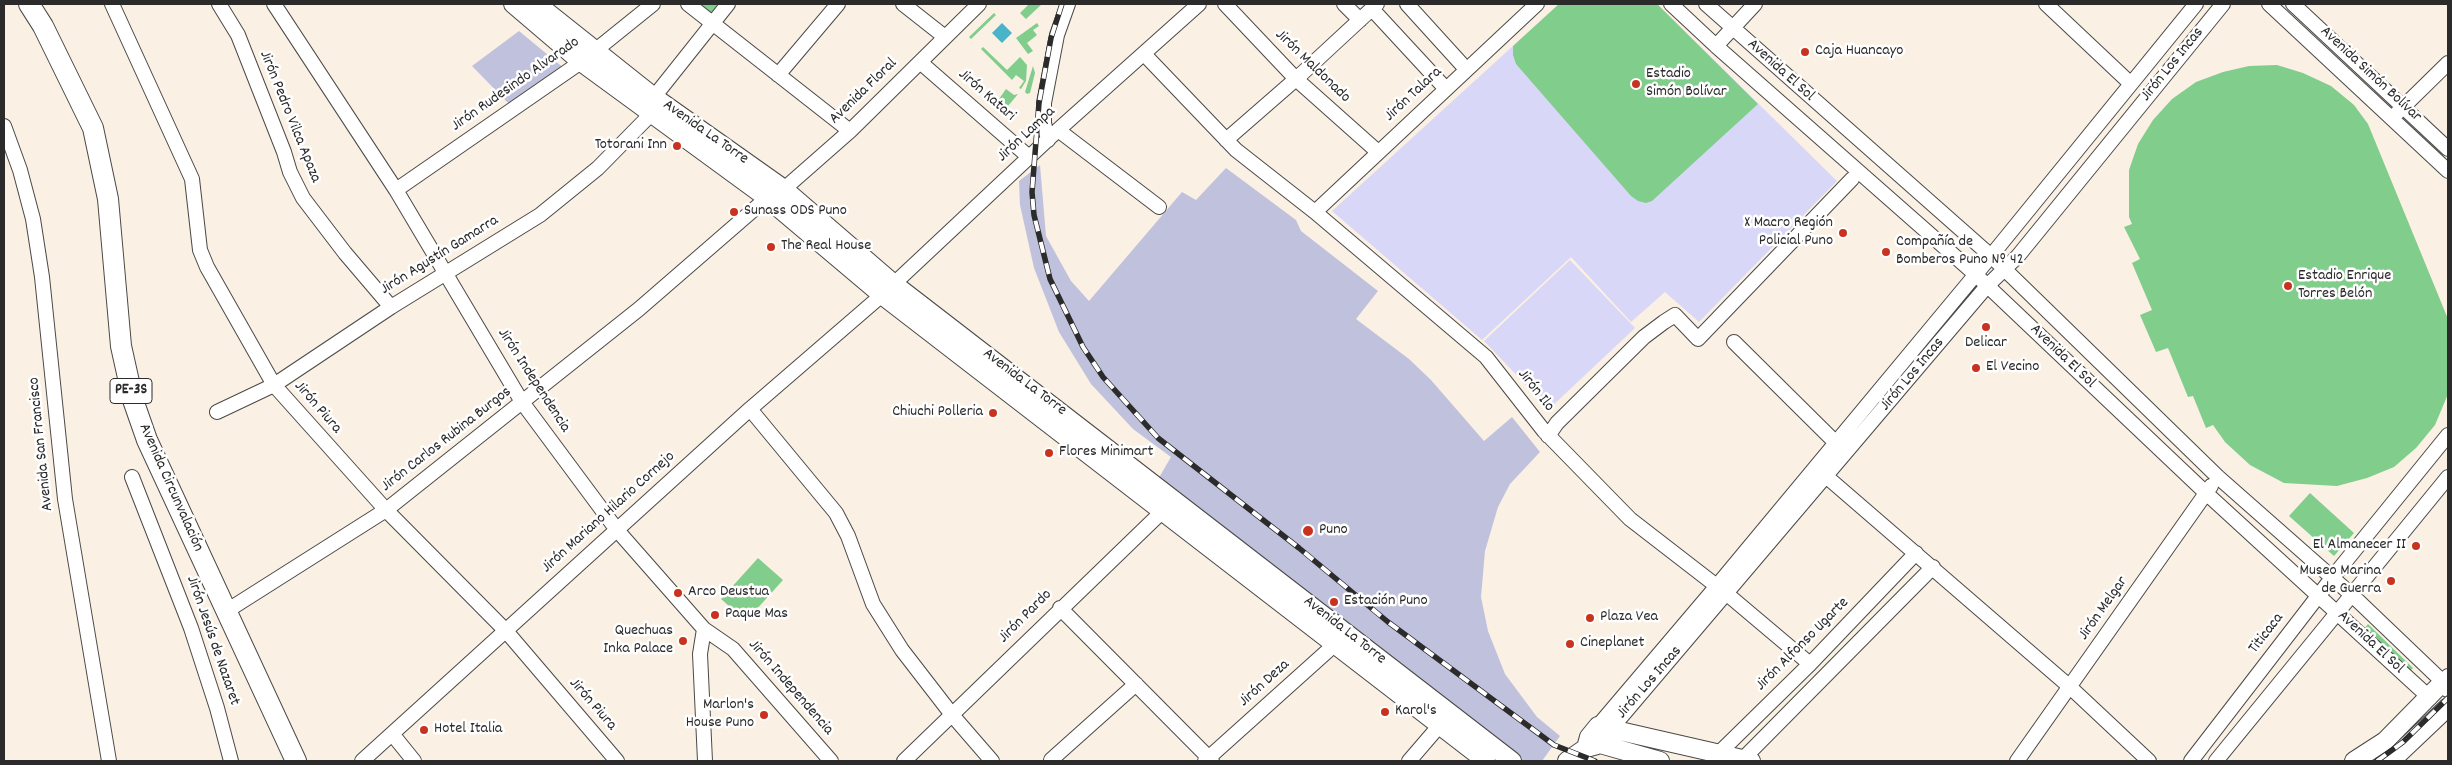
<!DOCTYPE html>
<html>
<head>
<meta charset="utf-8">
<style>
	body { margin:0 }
	#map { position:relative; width:2452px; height:765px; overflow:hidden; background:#faf0e3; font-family:Dekko,sans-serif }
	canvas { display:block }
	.frame { position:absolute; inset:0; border:5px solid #2b2b2b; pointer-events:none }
</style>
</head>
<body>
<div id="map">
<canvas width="2452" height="765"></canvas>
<div class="frame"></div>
</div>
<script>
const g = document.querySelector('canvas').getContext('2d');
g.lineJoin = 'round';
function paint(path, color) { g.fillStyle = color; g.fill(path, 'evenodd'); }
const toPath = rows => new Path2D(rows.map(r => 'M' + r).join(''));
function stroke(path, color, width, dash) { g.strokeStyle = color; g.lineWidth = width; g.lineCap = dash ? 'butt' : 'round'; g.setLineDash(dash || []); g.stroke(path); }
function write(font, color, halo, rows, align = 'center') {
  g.font = font + ' Dekko,sans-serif'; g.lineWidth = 5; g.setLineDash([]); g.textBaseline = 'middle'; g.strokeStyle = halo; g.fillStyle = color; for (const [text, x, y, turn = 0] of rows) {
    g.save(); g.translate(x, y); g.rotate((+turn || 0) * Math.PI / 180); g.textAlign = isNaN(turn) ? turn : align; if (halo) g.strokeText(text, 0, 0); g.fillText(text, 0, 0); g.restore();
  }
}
paint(toPath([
	[1559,4,1657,4,1837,181,1699,322,1665,292,1631,322,1571,257,1482,340,1332,211],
	[1570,260,1635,328,1549,409,1484,341]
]), '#d9d7f8');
paint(toPath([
	[519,31,565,69,511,106,472,66],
	[1040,165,1046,236,1071,281,1089,301,1182,192,1196,200,1226,168,1296,220,1301,231,1378,291,1356,319,1409,359,1431,380,1484,441,1512,417,1540,452,1510,484,1498,507,1485,551,1481,597,1488,631,1505,674,1537,717,1560,736,1542,761,1518,761,1157,481,1171,457,1133,429,1091,384,1059,332,1034,268,1020,205,1019,181]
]), '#c0c2dd');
paint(toPath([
	[704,4,721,4,711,15,702,7],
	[1029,4,1042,4,1026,19,1020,13],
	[1559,4,1657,4,1758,104,1652,201,1646,203,1638,201,1631,196,1516,64,1513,55,1513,46],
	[994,13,996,15,971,39,969,37],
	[1037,23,1039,26,1033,30,1037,35,1027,43,1033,51,1028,54,1016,38],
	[983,47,1007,70,1020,57,1027,65,1026,81,1021,89,1019,88,1024,81,1016,75,1012,80,981,49],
	[2277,65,2303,73,2331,86,2354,105,2368,124,2448,319,2448,394,2435,425,2416,448,2394,467,2367,478,2337,486,2284,483,2250,465,2225,442,2213,425,2206,428,2193,396,2188,397,2168,348,2156,352,2140,315,2152,310,2132,263,2140,259,2124,227,2132,224,2129,217,2129,170,2138,144,2153,120,2172,99,2196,82,2223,72,2249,66],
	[1033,66,1035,73,1030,93,1027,94,1025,92],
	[1006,89,1014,95,1018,94,1008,106,998,108,994,106],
	[2310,493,2354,533,2334,556,2289,516],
	[758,558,783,580,746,621,721,599],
	[2368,624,2413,668,2409,672,2364,629]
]), '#81cd8c');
paint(toPath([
	[1002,23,1012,33,1002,43,992,33]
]), '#49b3c7');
const minor = toPath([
	[112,4,192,179,200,250,207,267,274,385,386,510,506,631,617,761],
	[219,4,238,35,284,152,290,172,303,198,345,253,391,307],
	[274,4,396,190,522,402,617,530,704,629,733,649,831,761],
	[688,4,850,131],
	[903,4,945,37],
	[1225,4,1296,79,1378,152],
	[1344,4,1360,20],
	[1407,4,1466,69],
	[1671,4,1716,46,1975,274,2206,493,2430,698],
	[1706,4,1991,256,2218,477,2353,596,2443,682,2448,676],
	[2046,4,2131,84],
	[2269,4,2448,171],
	[2293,4,2448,149],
	[1372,9,1446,89],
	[1716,46,1755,4],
	[1144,54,1236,150,1315,212,1486,357,1544,431,1630,519,1727,594,1810,664],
	[920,62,1029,157],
	[778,75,838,4],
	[654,97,728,4],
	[2397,113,2448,63],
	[4,126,20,170,33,219,42,277,65,499,109,761],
	[1058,130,1159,207],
	[1048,140,1044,123,1044,103,1057,35,1068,4],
	[1226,140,1296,79,1377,4],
	[396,190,581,62,653,4],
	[1315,212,1537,4],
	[1734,342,1836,443],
	[750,409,836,513,848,536,873,604,902,650,953,716,992,761],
	[217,412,274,385,391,307,540,215,598,168,658,107],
	[1548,436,1557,423,1644,337,1664,322,1675,315,1698,339,1852,179],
	[1820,471,2070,687,2149,761],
	[132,477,191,628,217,708,231,761],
	[1060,608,1212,761],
	[225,612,386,510,639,309,767,198,784,189,850,131,979,4],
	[704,629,700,654,705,761],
	[1598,726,1716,587,1991,256,2196,4],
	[1610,730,1987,286,2018,256,2223,4],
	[393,735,414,761],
	[1051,760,1136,684],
	[362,761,750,409,882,295,1058,130,1199,4],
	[904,761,1169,505],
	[1205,761,1342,638],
	[1409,761,1440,725],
	[1716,761,1718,754,1810,664,1916,553],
	[1741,761,1933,567],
	[2017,761,2211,486],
	[2191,761,2332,578,2448,435],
	[2216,761,2448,477]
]);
const major = toPath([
	[513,4,581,62,767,198,882,295,1486,761],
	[537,4,654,97,784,189,894,284,1512,761],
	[1589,737,1600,744,1660,761],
	[1586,748,1589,737,1598,726,1751,761],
	[1567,761,1586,748,1597,745],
	[2354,761,2385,741,2443,682,2448,688],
	[2391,761,2448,707]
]);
const highway = toPath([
	[29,4,43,26,93,128,108,199,121,346,133,400,147,440,296,761]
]);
stroke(minor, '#4a4947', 16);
stroke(major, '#4a4947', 20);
stroke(highway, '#4a4947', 22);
stroke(minor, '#fff', 14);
stroke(major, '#fff', 18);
stroke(highway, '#fff', 20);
const rail = toPath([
	[1062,4,1051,38,1039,103,1032,192,1034,215,1050,279,1083,347,1103,377,1158,438,1299,548,1388,622,1554,745,1595,761],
	[2377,761,2403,742,2448,698]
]);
stroke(rail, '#2b2b2b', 5.5);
stroke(rail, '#fff', 4, [11]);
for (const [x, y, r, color] of [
	[1805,52,5,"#c8321e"],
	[1636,84,5,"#c8321e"],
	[677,146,5,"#c8321e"],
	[734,212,5,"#c8321e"],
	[1843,233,5,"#c8321e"],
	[771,247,5,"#c8321e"],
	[1886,252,5,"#c8321e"],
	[2288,286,5,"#c8321e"],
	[1986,327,5,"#c8321e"],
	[1976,368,5,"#c8321e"],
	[993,413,5,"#c8321e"],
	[1049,453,5,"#c8321e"],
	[1308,531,6,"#c8321e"],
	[2416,546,5,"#c8321e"],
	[2391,581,5,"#c8321e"],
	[678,593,5,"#c8321e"],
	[1334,602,5,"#c8321e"],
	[715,615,5,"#c8321e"],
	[1590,618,5,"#c8321e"],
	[683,641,5,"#c8321e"],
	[1570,644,5,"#c8321e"],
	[1385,712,5,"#c8321e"],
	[764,715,5,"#c8321e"],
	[424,730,5,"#c8321e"]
]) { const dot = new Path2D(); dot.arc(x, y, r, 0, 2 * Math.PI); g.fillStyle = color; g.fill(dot); stroke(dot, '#fff', 2); }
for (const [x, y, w] of [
	[131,391,42]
]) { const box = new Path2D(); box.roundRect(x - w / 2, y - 12.5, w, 25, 4); g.fillStyle = '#fff'; g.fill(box); stroke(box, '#2b2b2b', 1); }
write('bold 15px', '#2b2b2b', null, [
	["PE-3S",131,391]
]);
write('16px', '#2b2b2b', '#fff', [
	["Caja Huancayo",1815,52],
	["Estadio",1646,75],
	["Simón Bolívar",1646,93],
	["Totorani Inn",667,146,"right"],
	["Sunass ODS Puno",744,212],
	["X Macro Región",1833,224,"right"],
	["Policial Puno",1833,242,"right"],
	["Compañía de",1896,243],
	["Bomberos Puno Nº 42",1896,261],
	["The Real House",781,247],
	["Estadio Enrique",2298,277],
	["Torres Belón",2298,295],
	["Delicar",1986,344,"center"],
	["El Vecino",1986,368],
	["Chiuchi Polleria",983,413,"right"],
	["Flores Minimart",1059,453],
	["Puno",1319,531],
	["El Almanecer II",2406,546,"right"],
	["Museo Marina",2381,572,"right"],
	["de Guerra",2381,590,"right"],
	["Arco Deustua",688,593],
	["Estación Puno",1344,602],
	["Paque Mas",725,615],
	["Plaza Vea",1600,618],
	["Quechuas",673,632,"right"],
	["Inka Palace",673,650,"right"],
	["Cineplanet",1580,644],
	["Marlon's",754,706,"right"],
	["House Puno",754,724,"right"],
	["Karol's",1395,712],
	["Hotel Italia",434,730]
], 'left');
write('16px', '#2b2b2b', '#fff', [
	["Jirón Los Incas",2173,65,-51],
	["Jirón Maldonado",1312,67,44],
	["Avenida El Sol",1780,71,42],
	["Avenida Simón Bolívar",2370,75,43],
	["Jirón Rudesindo Alvarado",516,85,-35],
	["Avenida Floral",864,92,-44],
	["Jirón Talara",1414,95,-43],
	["Jirón Katari",986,96,41],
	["Jirón Pedro Vilca Apaza",289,117,68],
	["Avenida La Torre",705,133,35],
	["Jirón Lampa",1027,135,-43],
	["Jirón Agustín Gamarra",440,256,-32],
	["Avenida El Sol",2062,357,44],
	["Jirón Los Incas",1913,375,-50],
	["Jirón Independencia",533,381,57],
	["Avenida La Torre",1024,383,37],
	["Jirón Ilo",1535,391,52],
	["Jirón Piura",317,408,49],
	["Jirón Carlos Rubina Burgos",447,440,-38],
	["Avenida San Francisco",42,444,-96],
	["Avenida Circunvalación",170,488,66],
	["Jirón Mariano Hilario Cornejo",609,513,-42],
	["Jirón Melgar",2104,609,-55],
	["Jirón Pardo",1026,617,-45],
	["Avenida La Torre",1344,631,38],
	["Titicaca",2267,634,-52],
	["Jirón Jesús de Nazaret",212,641,71],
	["Avenida El Sol",2370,643,43],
	["Jirón Alfonso Ugarte",1803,645,-45],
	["Jirón Los Incas",1650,683,-49],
	["Jirón Deza",1265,684,-42],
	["Jirón Independencia",790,688,49],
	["Jirón Piura",592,705,49]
]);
</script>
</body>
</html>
